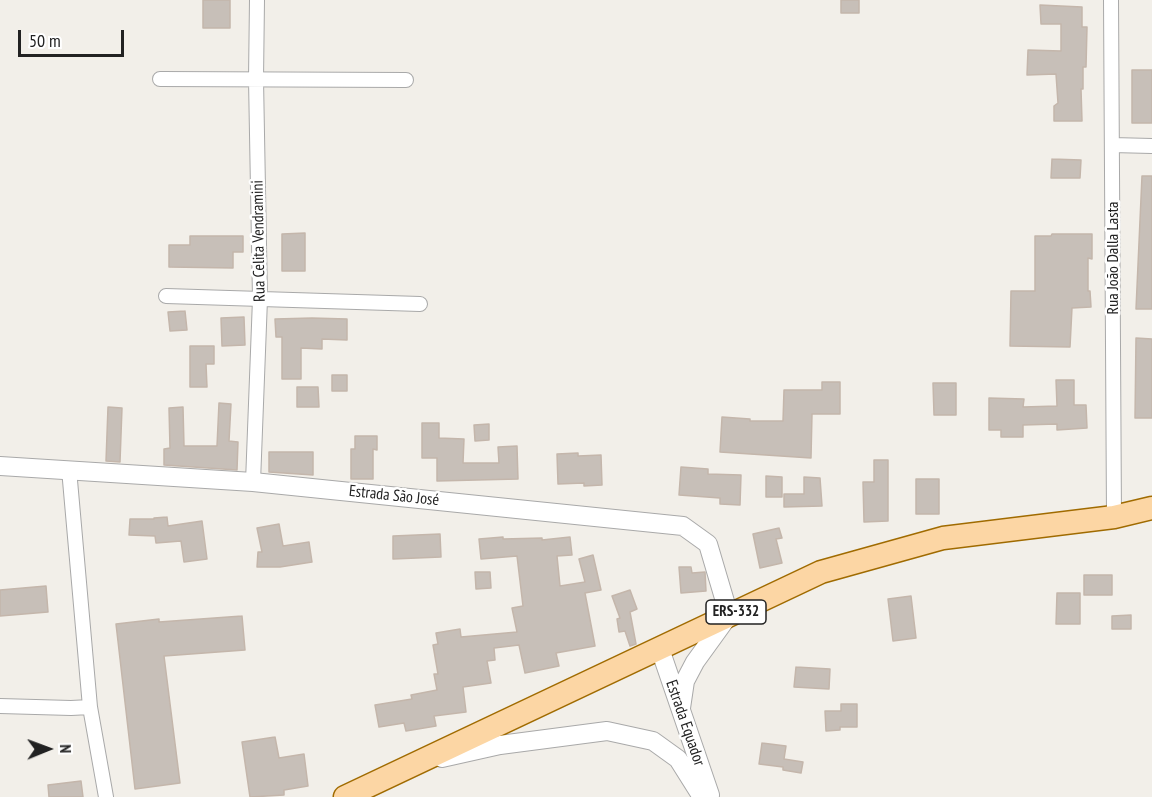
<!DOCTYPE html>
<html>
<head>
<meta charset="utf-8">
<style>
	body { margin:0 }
	#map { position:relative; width:1152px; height:797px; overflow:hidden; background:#f2efe9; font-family:"PT Sans Narrow",sans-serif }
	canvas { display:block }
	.north { position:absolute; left:18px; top:719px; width:60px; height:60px; -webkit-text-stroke:4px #fff; paint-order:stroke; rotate:89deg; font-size:16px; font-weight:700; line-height:24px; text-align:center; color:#222 }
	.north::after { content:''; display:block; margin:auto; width:21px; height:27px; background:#222; clip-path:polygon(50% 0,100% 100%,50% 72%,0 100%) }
	.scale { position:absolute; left:18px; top:30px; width:106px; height:27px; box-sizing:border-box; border:3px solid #222; border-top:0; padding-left:8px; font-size:18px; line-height:21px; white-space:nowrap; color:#222; -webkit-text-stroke:4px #fff; paint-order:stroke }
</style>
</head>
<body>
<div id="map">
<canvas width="1152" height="797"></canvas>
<div class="north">N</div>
<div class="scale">50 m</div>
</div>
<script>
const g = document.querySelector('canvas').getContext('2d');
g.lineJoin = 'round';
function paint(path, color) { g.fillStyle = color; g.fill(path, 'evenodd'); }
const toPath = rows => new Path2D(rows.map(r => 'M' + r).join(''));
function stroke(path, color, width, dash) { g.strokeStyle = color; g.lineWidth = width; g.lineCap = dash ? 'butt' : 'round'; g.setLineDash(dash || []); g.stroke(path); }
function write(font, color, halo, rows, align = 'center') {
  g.font = font + ' "PT Sans Narrow",sans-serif'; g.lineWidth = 5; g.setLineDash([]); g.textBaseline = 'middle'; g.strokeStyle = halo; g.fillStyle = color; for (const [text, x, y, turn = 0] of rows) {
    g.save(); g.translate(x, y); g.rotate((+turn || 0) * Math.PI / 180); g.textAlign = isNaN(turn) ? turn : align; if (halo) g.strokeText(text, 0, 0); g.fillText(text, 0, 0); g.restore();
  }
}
const building = toPath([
	[203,0,230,0,230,28,203,28,203,0],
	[841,0,859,0,859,13,841,13,841,0],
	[1040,5,1082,7,1082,27,1087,27,1086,67,1083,67,1083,89,1081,89,1082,121,1054,121,1054,106,1058,103,1056,74,1027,75,1028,50,1061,51,1061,24,1041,24,1040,5],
	[1132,70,1152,70,1152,123,1132,123,1132,70],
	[1052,159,1081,160,1080,178,1051,178,1052,159],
	[1142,176,1152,176,1152,309,1136,309,1142,176],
	[305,233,305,271,282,271,282,234,305,233],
	[1052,234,1092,234,1092,259,1088,258,1088,291,1090,291,1091,307,1072,308,1070,347,1010,346,1011,291,1035,291,1035,236,1051,236,1052,234],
	[190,236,243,236,243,252,233,252,233,268,169,267,169,245,190,245,190,236],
	[185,311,187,330,170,331,168,312,185,311],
	[244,317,245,345,222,346,221,318,244,317],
	[312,318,347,319,347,340,322,339,322,349,301,348,301,379,282,379,282,337,276,337,275,319,312,318],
	[1136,338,1152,339,1152,418,1135,418,1136,338],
	[190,346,214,346,214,364,206,364,207,387,190,387,190,346],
	[332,375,347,375,347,391,332,391,332,375],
	[1056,380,1074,380,1074,405,1086,405,1087,428,1057,430,1057,424,1023,425,1023,437,1001,437,1001,430,989,430,989,398,1024,399,1023,407,1057,406,1056,380],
	[822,382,840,382,840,414,812,414,811,458,720,452,722,417,750,419,750,421,783,421,784,390,822,390,822,382],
	[933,383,956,383,956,415,934,415,933,383],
	[297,387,318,387,319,407,297,407,297,387],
	[219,403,231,404,229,441,238,442,237,470,164,465,164,449,170,448,169,408,183,407,184,446,217,446,219,403],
	[108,407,122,408,120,462,106,461,108,407],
	[422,423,439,423,439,438,464,439,463,463,499,463,498,447,517,446,518,479,437,481,437,458,422,458,422,423],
	[489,424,489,440,475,441,474,425,489,424],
	[355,436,377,436,377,450,373,449,373,479,351,479,351,449,355,449,355,436],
	[269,452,313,452,313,475,269,472,269,452],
	[578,453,578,456,601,455,602,485,584,486,584,483,558,484,557,454,578,453],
	[874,460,888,460,888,521,864,522,863,482,874,482,874,460],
	[681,467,708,469,708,474,741,475,740,505,720,504,720,498,679,495,681,467],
	[766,476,782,477,782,497,766,497,766,476],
	[804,477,820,478,822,506,784,507,784,494,804,494,804,477],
	[916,479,939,479,939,514,916,514,916,479],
	[167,517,168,526,202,521,207,559,184,562,181,541,156,543,155,536,129,535,130,519,154,519,154,518,167,517],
	[279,524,283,546,309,542,312,562,280,567,257,567,258,552,262,552,257,528,279,524],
	[779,528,782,538,776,539,782,563,760,568,753,534,779,528],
	[440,534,441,557,393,559,393,536,440,534],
	[503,537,503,539,542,538,542,540,570,537,572,555,557,556,560,586,585,582,579,559,593,555,601,590,585,593,595,646,556,653,559,666,525,673,519,645,494,648,495,660,487,661,491,683,463,687,466,712,434,716,436,726,406,731,404,723,379,727,375,705,412,699,411,695,437,690,434,674,438,674,433,645,438,644,436,633,460,629,461,637,517,632,512,608,523,606,517,556,481,559,479,539,503,537],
	[679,567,691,567,692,573,705,572,706,591,681,593,679,567],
	[475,572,490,572,491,588,476,589,475,572],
	[1084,575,1112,575,1112,595,1084,595,1084,575],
	[46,586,48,612,0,616,0,590,46,586],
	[630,590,637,609,630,612,636,644,630,646,625,631,619,632,617,619,620,618,612,596,630,590],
	[1057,593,1080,593,1080,624,1056,624,1057,593],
	[911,596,916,638,893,641,888,599,911,596],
	[1131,615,1131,629,1112,629,1112,616,1131,615],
	[242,616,245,650,164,656,180,783,135,789,116,624,159,619,159,622,242,616],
	[796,667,830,669,829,689,794,687,796,667],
	[841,704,857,704,857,727,840,727,840,730,826,731,825,711,841,711,841,704],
	[275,737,279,758,304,754,308,786,284,790,284,795,250,797,242,742,275,737],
	[762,743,786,746,784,759,803,762,801,773,783,770,783,767,759,764,762,743],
	[81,781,83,797,49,797,48,785,81,781]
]);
paint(building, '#c7bfb8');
stroke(building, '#c4b6ab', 1.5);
const minor = toPath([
	[1111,0,1114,517],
	[160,79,406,80],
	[1112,145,1152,146],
	[166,296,420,304],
	[69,469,90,707,106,797],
	[253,482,260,299,256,79,257,0],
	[0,706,71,708,90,707]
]);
const tertiary = toPath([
	[0,466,253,482,683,526,708,544,729,615,695,662,685,681,681,708],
	[660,649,710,795],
	[442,758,500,745,607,731,653,741,678,759,702,797]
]);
const primary = toPath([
	[345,797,821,572,943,538,1114,517,1152,508]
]);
stroke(minor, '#a9a9a9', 16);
stroke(tertiary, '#a9a9a9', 20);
stroke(primary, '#a06b00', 25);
stroke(minor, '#fff', 14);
stroke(tertiary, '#fff', 18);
stroke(primary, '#fcd6a4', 22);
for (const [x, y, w] of [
	[736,612,60]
]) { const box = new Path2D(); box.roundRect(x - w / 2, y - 12, w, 24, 4.5); g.fillStyle = '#fff'; g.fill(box); stroke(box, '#222', 1.5); }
write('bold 15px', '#222', null, [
	["ERS-332",736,612]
]);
write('16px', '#222', '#fff', [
	["Rua Celita Vendramini",259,241,-91],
	["Rua João Dalla Lasta",1113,258,-90],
	["Estrada São José",394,496,6],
	["Estrada Equador",685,723,71]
]);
</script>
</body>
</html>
